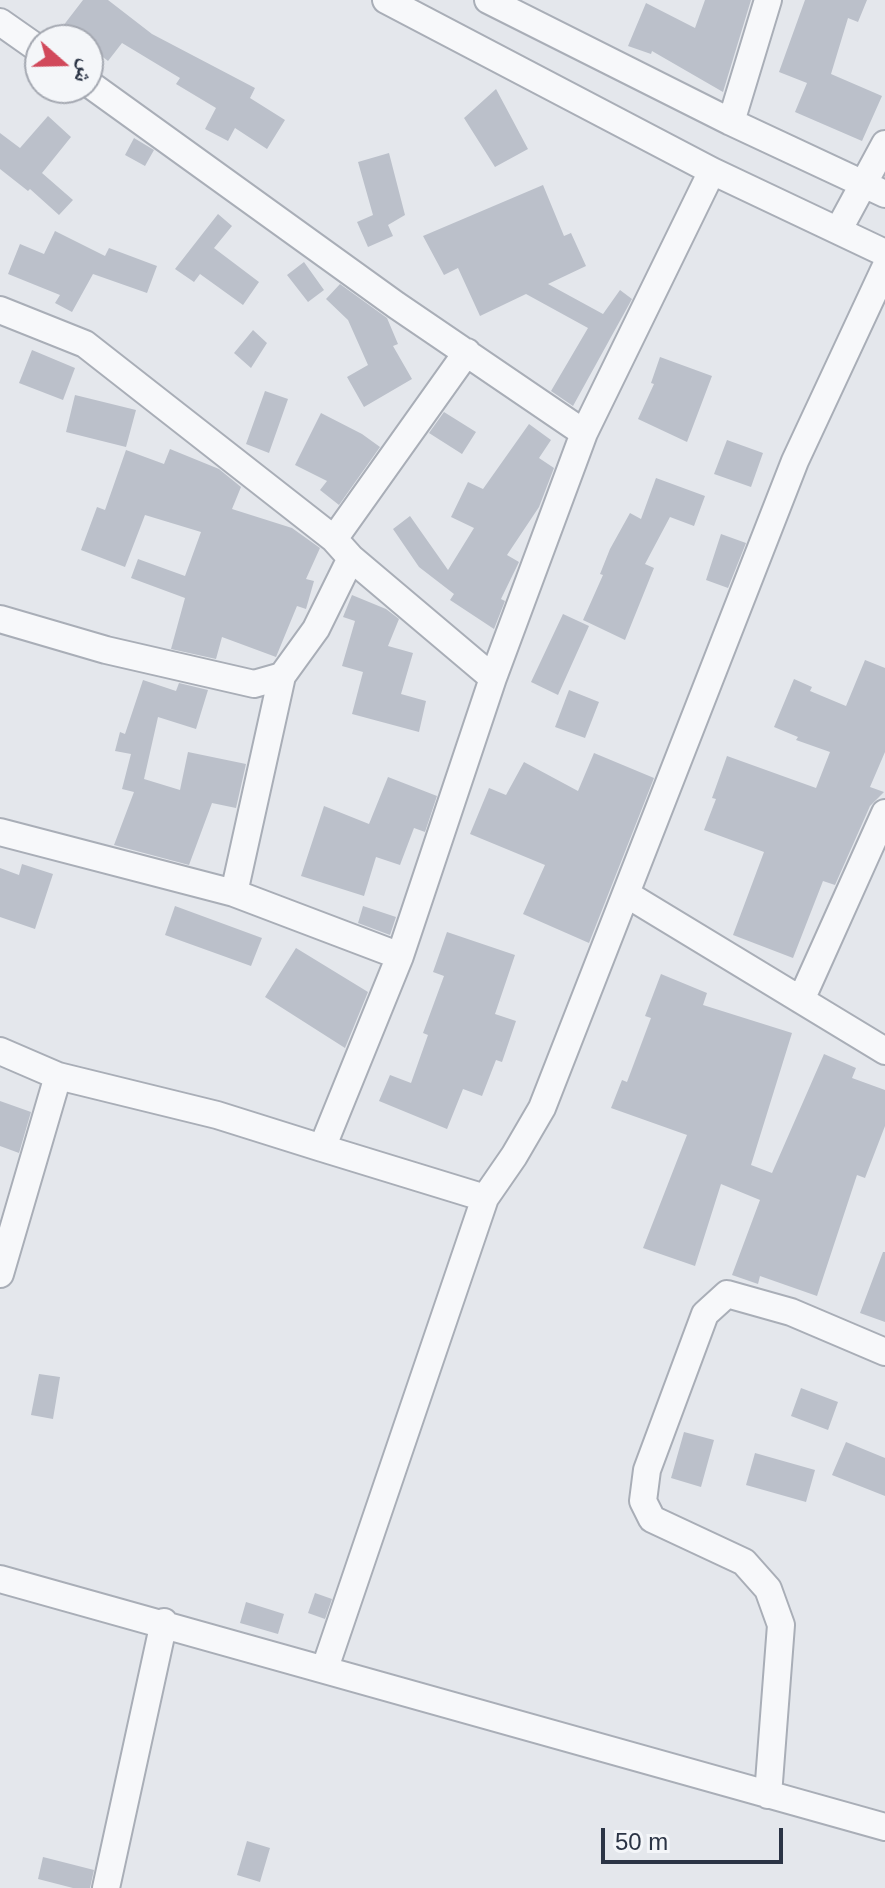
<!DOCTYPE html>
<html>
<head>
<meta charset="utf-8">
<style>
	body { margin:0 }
	#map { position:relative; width:885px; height:1888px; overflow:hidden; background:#e4e7ec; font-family:Helvetica,"Noto Naskh Arabic",sans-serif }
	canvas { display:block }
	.north { position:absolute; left:24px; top:24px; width:80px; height:80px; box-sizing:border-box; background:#f4f6f9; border:2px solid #a4a8b1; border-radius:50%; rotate:110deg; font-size:22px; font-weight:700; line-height:32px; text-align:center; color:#2b3445 }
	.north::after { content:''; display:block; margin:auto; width:28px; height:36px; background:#d1495b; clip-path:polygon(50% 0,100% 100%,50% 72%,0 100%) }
	.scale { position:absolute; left:601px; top:1828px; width:182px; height:36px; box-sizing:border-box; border:4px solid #2b3445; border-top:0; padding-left:10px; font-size:24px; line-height:28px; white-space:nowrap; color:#2b3445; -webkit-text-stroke:6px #f4f6f9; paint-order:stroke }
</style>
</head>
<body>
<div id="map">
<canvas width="885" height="1888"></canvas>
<div class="north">ش</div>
<div class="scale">50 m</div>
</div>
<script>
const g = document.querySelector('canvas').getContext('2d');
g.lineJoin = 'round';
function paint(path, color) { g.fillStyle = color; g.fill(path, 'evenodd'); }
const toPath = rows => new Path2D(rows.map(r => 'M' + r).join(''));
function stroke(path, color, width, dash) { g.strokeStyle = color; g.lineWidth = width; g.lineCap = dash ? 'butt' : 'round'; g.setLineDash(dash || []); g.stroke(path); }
paint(toPath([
	[83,0,108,0,152,34,255,88,250,98,285,120,267,149,235,128,228,141,205,129,216,108,176,84,180,78,122,43,108,61,88,45,88,40,81,40,63,26],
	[705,0,751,0,723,92,652,51,651,54,628,46,646,3,695,28],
	[805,0,867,0,858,22,848,18,831,74,882,96,862,141,795,112,807,83,779,72],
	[496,89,528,149,495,167,464,118],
	[48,116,71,137,42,173,73,200,59,215,30,189,28,191,0,169,0,133,20,148],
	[134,138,154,150,145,166,125,155],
	[389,153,405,215,388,225,393,236,368,247,357,222,373,215,358,162],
	[543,185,564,236,571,233,586,266,548,284,603,314,620,290,632,299,573,406,551,391,588,328,526,294,480,316,458,268,444,275,423,236],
	[218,214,232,226,214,248,259,282,243,305,200,274,194,282,175,269],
	[55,231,105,256,109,248,157,266,147,293,93,274,72,312,55,303,60,295,8,274,20,244,44,254],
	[304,262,324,290,308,302,287,275],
	[340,284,387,318,398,344,393,346,412,379,364,407,347,377,368,365,348,320,326,299],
	[253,330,267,343,251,368,234,353],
	[32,350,75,368,63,400,19,383],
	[660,357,712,376,687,442,638,419,654,384,651,383],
	[265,391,288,399,269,453,246,444],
	[75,395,136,410,126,447,66,432],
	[444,412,476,432,462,454,429,433],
	[321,413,362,434,380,447,339,505,320,490,327,481,295,465],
	[529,424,551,440,539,458,554,468,539,507,507,555,519,562,501,599,505,601,494,629,450,600,454,594,419,567,393,529,410,516,448,570,474,528,451,517,468,482,483,489],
	[727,440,763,453,751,487,714,474],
	[170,449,219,469,241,487,232,509,292,528,320,548,306,579,314,581,306,609,297,606,276,657,222,637,216,659,171,649,185,598,131,578,138,559,185,576,201,532,145,515,125,567,81,550,97,507,105,510,126,450,164,464],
	[656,478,705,496,694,526,670,517,645,564,654,568,625,640,583,620,603,575,600,574,610,549,630,513,641,519],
	[721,534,746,543,728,588,706,580],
	[352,595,386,609,399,619,388,646,413,653,401,694,426,701,419,732,352,714,363,672,342,666,355,621,343,617],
	[563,614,589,626,558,695,531,682],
	[865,660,885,668,885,752,870,787,884,792,870,806,835,885,823,881,793,958,733,935,764,852,704,830,716,799,712,798,727,756,816,788,830,752,796,740,798,737,774,727,794,679,812,687,810,691,846,706],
	[143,680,176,691,179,683,208,690,196,729,158,717,144,779,180,790,188,752,246,764,236,808,212,803,189,865,114,845,134,792,122,789,131,754,115,751,120,732,125,734],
	[569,690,599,702,585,738,555,727],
	[594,753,654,778,589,943,523,914,545,865,470,834,489,788,506,795,524,762,578,791],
	[388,777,437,796,425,832,414,828,400,865,376,857,364,896,301,876,324,806,369,824],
	[22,864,53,874,35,929,0,917,0,868,19,875],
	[175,906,262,938,251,966,165,935],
	[363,906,396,917,390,935,358,923],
	[447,932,515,955,495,1014,516,1021,502,1062,496,1060,482,1096,463,1089,447,1129,379,1101,390,1075,411,1083,428,1035,423,1033,444,976,433,972],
	[296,948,368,992,345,1048,265,997],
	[661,974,707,993,703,1005,792,1033,751,1165,772,1173,824,1054,856,1068,852,1078,885,1090,885,1126,865,1178,857,1175,817,1296,760,1276,758,1284,732,1275,760,1200,721,1184,695,1266,643,1248,687,1135,611,1108,622,1080,627,1082,651,1018,645,1016],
	[0,1101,31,1112,19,1153,0,1146],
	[883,1252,885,1252,885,1322,860,1313],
	[39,1374,60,1377,53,1419,31,1415],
	[801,1388,838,1402,828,1430,791,1416],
	[684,1432,714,1440,701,1487,671,1478],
	[846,1442,885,1458,885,1496,832,1475],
	[755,1453,815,1470,806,1502,746,1485],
	[315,1593,332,1599,325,1619,308,1613],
	[246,1602,284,1614,278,1634,240,1623],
	[247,1841,270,1848,260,1882,237,1875],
	[43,1857,94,1870,90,1888,73,1888,38,1879]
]), '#bbc0ca');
const minor = toPath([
	[386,0,712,171,885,253],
	[488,0,731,122,885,194],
	[0,22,40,50],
	[731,122,768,0],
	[839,229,885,144],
	[0,310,85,344,334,539,351,558],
	[584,433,712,171],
	[334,539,467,352],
	[0,619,106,650,254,684,282,676,316,629,351,558,493,678,584,433,396,305,88,83],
	[282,676,234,893,400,956,493,678],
	[0,832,234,893],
	[628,895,885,1051],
	[801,1000,885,813],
	[0,1051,58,1076,217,1115,322,1148,400,956],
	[322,1148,485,1198,514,1156,542,1108,795,461,885,268],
	[0,1274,58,1076],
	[0,1579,885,1827],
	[325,1668,485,1198],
	[768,1795,781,1625,768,1589,744,1562,652,1519,643,1501,647,1470,705,1314,727,1294,791,1312,885,1352],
	[106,1888,164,1622]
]);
stroke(minor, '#a9aeb7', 30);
stroke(minor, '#f7f8fa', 26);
</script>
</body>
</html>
